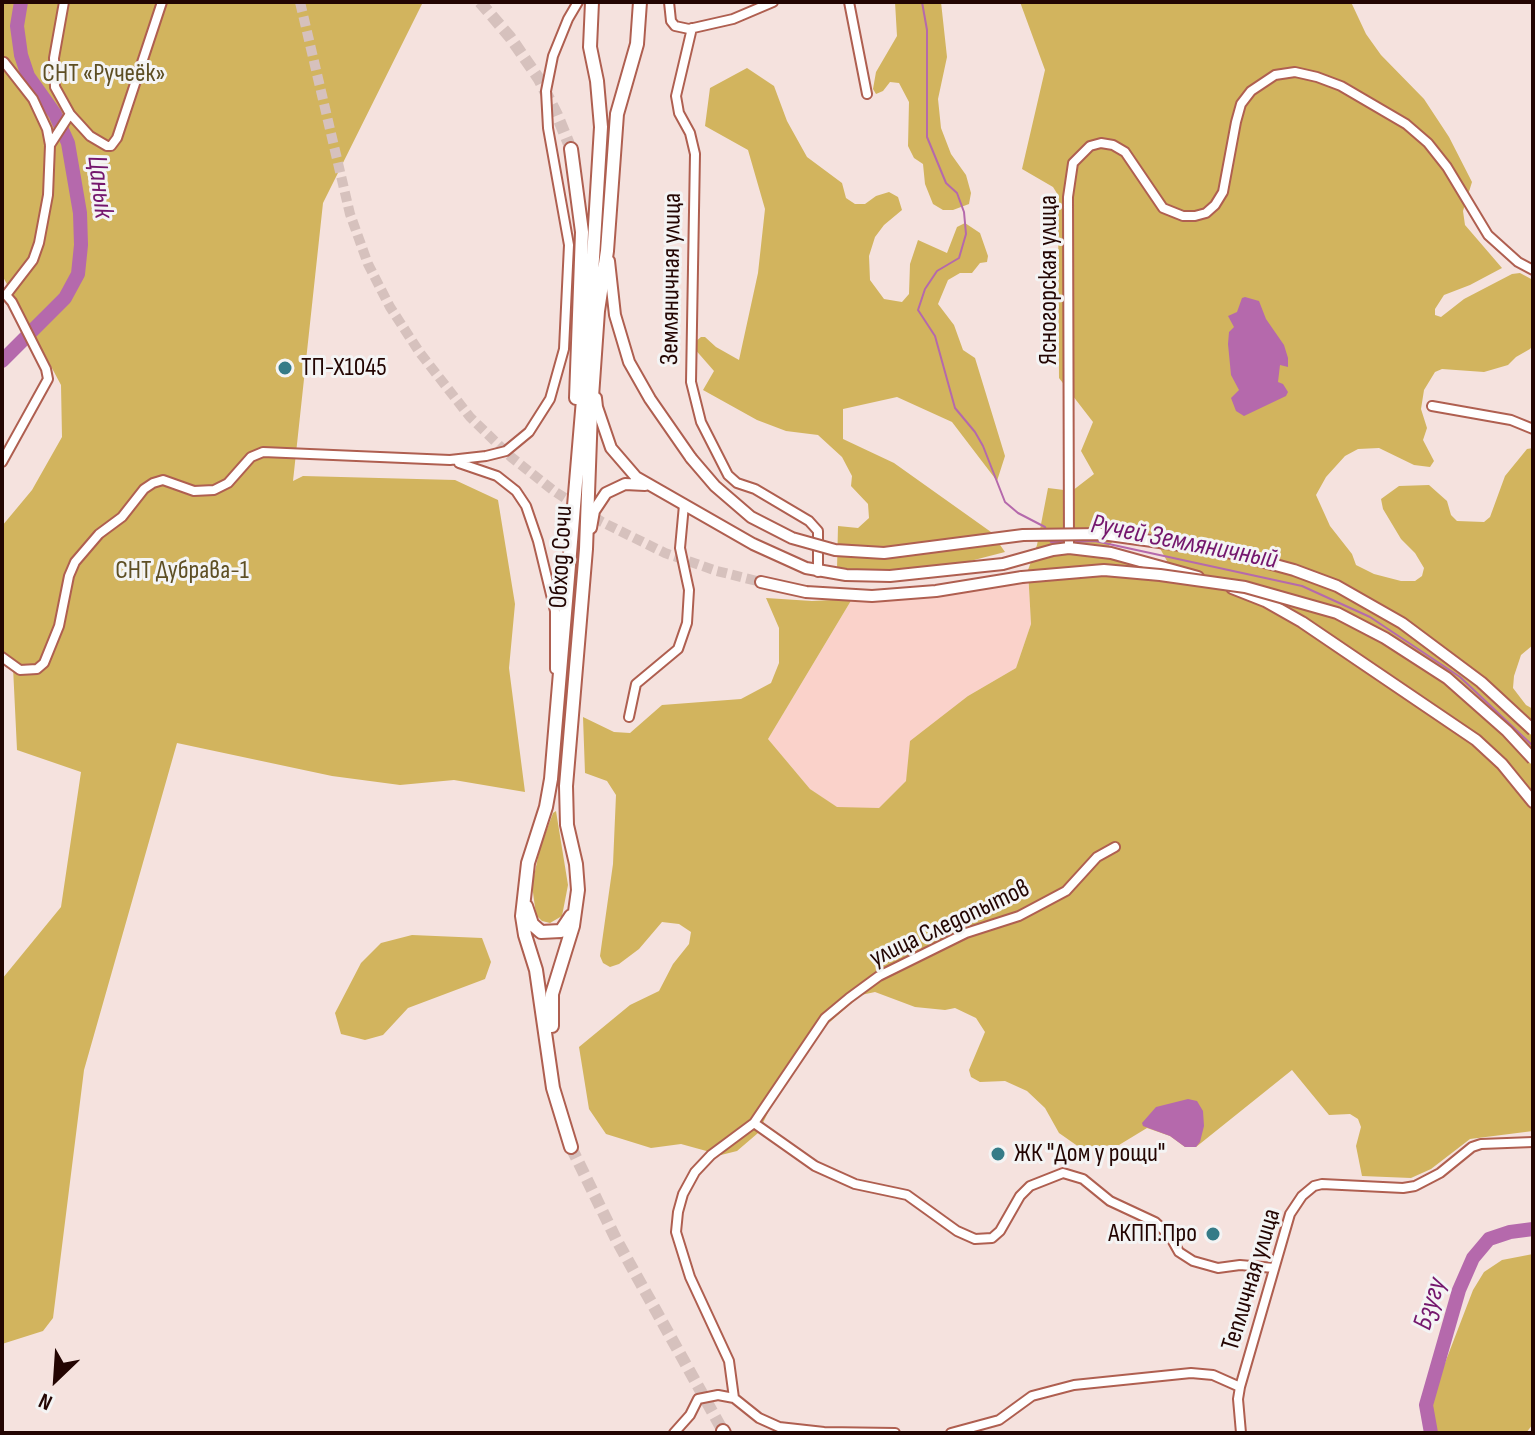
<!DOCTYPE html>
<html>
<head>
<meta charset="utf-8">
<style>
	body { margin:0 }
	#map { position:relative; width:1535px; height:1435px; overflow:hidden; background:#f5e2de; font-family:"Sofia Sans Condensed",sans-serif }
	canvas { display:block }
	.frame { position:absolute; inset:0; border:4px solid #230502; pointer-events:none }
	.north { position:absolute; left:16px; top:1339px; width:80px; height:80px; -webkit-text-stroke:6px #f4f4f4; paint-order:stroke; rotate:205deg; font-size:22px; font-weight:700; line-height:32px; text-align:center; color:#230502 }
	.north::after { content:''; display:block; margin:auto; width:28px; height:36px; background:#230502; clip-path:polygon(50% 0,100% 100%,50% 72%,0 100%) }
</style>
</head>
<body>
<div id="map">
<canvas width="1535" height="1435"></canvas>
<div class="frame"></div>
<div class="north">N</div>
</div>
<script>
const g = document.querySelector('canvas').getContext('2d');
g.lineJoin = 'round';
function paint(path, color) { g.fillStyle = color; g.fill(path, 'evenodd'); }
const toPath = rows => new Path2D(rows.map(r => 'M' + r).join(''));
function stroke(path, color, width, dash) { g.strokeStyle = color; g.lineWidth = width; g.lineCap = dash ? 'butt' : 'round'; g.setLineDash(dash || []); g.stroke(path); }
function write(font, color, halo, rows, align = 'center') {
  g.font = font + ' "Sofia Sans Condensed",sans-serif'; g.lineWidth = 6; g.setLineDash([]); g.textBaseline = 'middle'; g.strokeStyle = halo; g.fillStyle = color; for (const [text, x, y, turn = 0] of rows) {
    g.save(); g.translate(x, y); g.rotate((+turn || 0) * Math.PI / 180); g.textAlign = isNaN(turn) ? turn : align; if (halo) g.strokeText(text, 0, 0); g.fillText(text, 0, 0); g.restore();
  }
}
paint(toPath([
	[1028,570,1031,624,1016,668,968,696,906,781,879,808,837,808,810,789,768,739,852,599,1022,577]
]), '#fad2ca');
paint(toPath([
	[2,2,423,2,323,203,293,481,303,476,455,480,498,500,515,604,509,668,525,792,454,780,400,785,332,776,177,743,84,1070,53,1318,43,1331,2,1344,2,979,61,907,81,772,17,750,13,667,2,657,2,526,32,490,62,437,61,385,2,275],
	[895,2,941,2,947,57,938,99,941,128,951,154,966,175,971,193,969,204,953,210,943,210,933,204,925,184,923,164,914,158,908,146,909,102,899,83,890,82,883,91,876,94,873,89,876,72,897,36],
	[1020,2,1351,2,1366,34,1381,55,1424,99,1449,137,1472,182,1463,211,1465,225,1502,268,1470,285,1444,295,1435,309,1435,315,1441,317,1464,299,1512,274,1520,273,1533,280,1533,345,1530,349,1516,357,1508,365,1484,372,1442,369,1435,372,1424,390,1421,409,1427,428,1423,440,1434,461,1430,467,1414,465,1379,448,1358,449,1345,456,1326,477,1316,495,1330,526,1352,554,1356,565,1374,574,1401,581,1415,581,1422,576,1424,568,1415,553,1401,539,1383,509,1381,499,1399,486,1429,485,1447,501,1451,515,1457,521,1484,522,1490,517,1505,476,1527,449,1533,448,1533,645,1521,655,1514,676,1513,688,1526,705,1533,709,1533,1131,1470,1139,1431,1169,1411,1178,1362,1176,1356,1146,1361,1127,1358,1119,1350,1114,1329,1115,1292,1070,1196,1147,1185,1147,1170,1136,1147,1128,1119,1145,1079,1147,1059,1133,1045,1108,1027,1091,1005,1081,980,1082,971,1077,969,1070,985,1032,976,1018,955,1008,945,1010,915,1007,875,992,861,995,823,1028,780,1088,758,1133,737,1151,721,1155,681,1144,651,1148,606,1134,589,1109,579,1047,630,1005,659,991,673,964,689,944,691,932,679,924,662,922,639,949,619,964,610,967,603,963,600,956,613,864,616,795,607,781,585,773,583,717,614,732,630,733,662,705,741,699,771,683,779,663,779,628,766,598,812,601,852,599,768,739,810,789,837,807,879,808,906,781,910,741,968,696,1016,668,1031,624,1028,570,1037,545,1048,488,1072,491,1094,474,1081,451,1093,422,1059,378,1058,195,1053,187,1022,169,1045,70],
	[1124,527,1152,534,1167,561,1164,567,1112,554,1109,546],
	[747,68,774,86,787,121,807,157,842,183,846,198,855,204,865,204,876,196,889,192,898,197,902,210,884,225,875,237,869,256,870,280,884,299,902,302,909,294,910,264,918,240,947,253,957,227,965,223,980,233,988,256,987,262,980,263,972,273,960,273,948,280,938,304,954,325,963,350,975,358,1005,456,997,481,952,422,897,397,843,409,843,439,894,463,991,532,1005,552,916,575,837,569,838,526,858,528,869,518,868,504,851,486,852,476,842,457,818,435,786,431,757,420,703,390,714,371,693,347,695,342,701,337,705,337,716,347,739,360,758,273,765,209,748,150,705,126,710,88],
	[556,811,568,885,562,916,550,923,542,921,536,915,532,885,540,848,553,813],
	[412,935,482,938,491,962,485,979,408,1008,383,1035,365,1040,341,1034,335,1013,361,963,381,943],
	[1533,1254,1533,1424,1526,1433,1435,1433,1425,1415,1473,1290,1484,1272,1502,1260]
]), '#d2b45e');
paint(toPath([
	[1245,297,1259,301,1266,319,1284,345,1288,358,1288,367,1280,365,1278,382,1283,384,1288,392,1286,396,1244,416,1236,411,1231,398,1239,390,1231,375,1228,344,1229,332,1234,327,1228,316,1237,312,1242,298],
	[1188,1099,1197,1101,1203,1111,1204,1126,1200,1142,1196,1147,1185,1147,1170,1136,1143,1126,1142,1123,1156,1107]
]), '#b569ac');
stroke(toPath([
	[922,2,927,30,927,137,946,183,957,193,964,212,966,234,959,258,937,271,925,289,918,310,935,336,955,408,975,432,983,446,1005,502,1018,513,1045,527,1047,532],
	[1049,538,1051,542,1068,542],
	[1074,542,1095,541,1302,586,1370,617,1460,677,1533,746]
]), '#b569ac', 2);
stroke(toPath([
	[2,361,65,298,78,274,81,245,80,213,68,143,55,114,28,76,21,55,17,26,21,2],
	[1431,1433,1426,1405,1459,1290,1473,1258,1489,1239,1510,1232,1533,1229]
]), '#b569ac', 14);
stroke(toPath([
	[300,2,350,214,368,264,390,307,420,353,470,417,511,457,554,491,602,522,665,553,717,571,761,582]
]), '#d6c1bd', 10, [10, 5]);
stroke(toPath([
	[480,2,510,37,539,79,557,115,571,149],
	[571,1147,616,1239,723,1431]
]), '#d6c1bd', 12, [12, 6]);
const minor = toPath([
	[64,2,54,58,55,87,70,114,90,136,107,146,111,146,117,138,162,2],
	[669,2,671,21,675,26,689,29,733,19,773,2],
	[849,2,867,94],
	[692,28,676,96,679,113,690,133,695,154,691,382,701,422,728,475,737,483,755,489,809,521,818,531,818,572],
	[4,62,33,99,47,129,50,145,48,195,39,243,33,260,6,295],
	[50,145,70,114],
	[1432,406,1511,420,1533,429],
	[2,462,48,379,46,369,12,302,6,295],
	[459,463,497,476,516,491,526,506,538,541,555,611,555,669],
	[1069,548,1068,197,1073,163,1090,146,1101,143,1113,145,1125,152,1163,208,1183,216,1195,216,1206,213,1215,205,1223,192,1236,122,1241,104,1251,91,1275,75,1295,72,1317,77,1341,86,1406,124,1428,143,1447,167,1488,235,1518,262,1533,270],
	[2,657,20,670,37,669,44,663,59,626,69,576,75,562,99,534,122,517,144,489,153,483,163,480,194,491,214,490,228,483,251,457,263,452,450,460,486,456,506,451,529,432,550,399,564,349,569,245,548,128,546,91,553,56,568,19,578,2],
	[629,717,636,684,678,649,687,623,689,590,680,548,684,505],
	[754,1123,825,1018,849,998,879,976,966,933,1019,916,1066,891,1097,857,1115,847],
	[734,1398,729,1361,690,1277,676,1232,678,1212,683,1194,695,1172,711,1155,754,1123,815,1166,855,1184,907,1195,957,1231,975,1239,992,1238,1000,1231,1020,1196,1030,1186,1063,1173,1083,1179,1110,1201,1155,1222,1170,1236,1179,1252,1193,1261,1218,1268,1240,1265,1274,1268],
	[674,1433,690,1415,698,1399,718,1395,734,1398,759,1418,779,1427,824,1432,895,1433],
	[951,1433,999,1420,1032,1396,1074,1385,1191,1373,1213,1375,1240,1387],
	[1241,1433,1238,1399,1240,1387,1290,1214,1302,1196,1314,1186,1322,1184,1403,1188,1415,1186,1440,1173,1472,1147,1481,1144,1533,1142]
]);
const major = toPath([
	[609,261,615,315,629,362,650,399,691,458],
	[596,398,597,407,611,448,636,477,753,544,806,568,846,575,890,576,1003,564,1053,550,1069,548,1111,553,1198,577],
	[591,528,594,511,606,493,625,484,645,485],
	[761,582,806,592,872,596,936,591,1022,577],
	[1232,588,1265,601,1302,622,1476,740,1502,764,1533,802]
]);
const highway = toPath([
	[571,149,582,232,576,398],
	[526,906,532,924,541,932,561,931,571,916],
	[552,1026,552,994,573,926,578,890,576,864,567,825,566,786,586,549,591,411,598,311,607,251,617,114,637,44,640,2],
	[571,1147,553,1088,536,970,525,935,522,916,528,863,546,807,551,779,588,340,601,127,597,81,590,47,592,2],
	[723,1431,724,1433]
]);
stroke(minor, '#af5f50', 12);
stroke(major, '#af5f50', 14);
stroke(highway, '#af5f50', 16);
stroke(minor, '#fff', 8);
stroke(major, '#fff', 10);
stroke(highway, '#fff', 12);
const majorBridge = toPath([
	[691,458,715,486,751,517,792,538,835,550,884,553,1023,535,1102,534,1224,551,1294,570,1337,586,1402,623,1481,682,1533,730],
	[1022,577,1104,570,1160,575,1245,587,1337,613,1385,638,1447,678,1507,731,1533,759]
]);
stroke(majorBridge, '#af5f50', 14, []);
stroke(majorBridge, '#fff', 10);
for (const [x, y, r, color] of [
	[285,368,8,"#357b87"],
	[998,1154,8,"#357b87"],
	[1213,1234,8,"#357b87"]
]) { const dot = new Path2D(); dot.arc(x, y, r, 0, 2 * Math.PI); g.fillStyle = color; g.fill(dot); stroke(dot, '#f4f4f4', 3); }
write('26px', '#5e4f24', '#f4f4f4', [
	["СНТ «Ручеёк»",104,74],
	["СНТ Дубрава-1",182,571]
]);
write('26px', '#230502', '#f4f4f4', [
	["Земляничная улица",672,279,-89],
	["Ясногорская улица",1049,280,-90],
	["Обход Сочи",562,557,-87],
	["улица Следопытов",950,924,-25],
	["Тепличная улица",1252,1280,-73]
]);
write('26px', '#230502', '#f4f4f4', [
	["ТП-Х1045",301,368],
	["ЖК \"Дом у рощи\"",1014,1154],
	["АКПП.Про",1197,1234,"right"]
], 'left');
write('italic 28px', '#74166d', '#f4f4f4', [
	["Цанык",99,187,83],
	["Ручей Земляничный",1184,543,11],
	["Бзугу",1431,1304,-72]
]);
</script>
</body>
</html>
